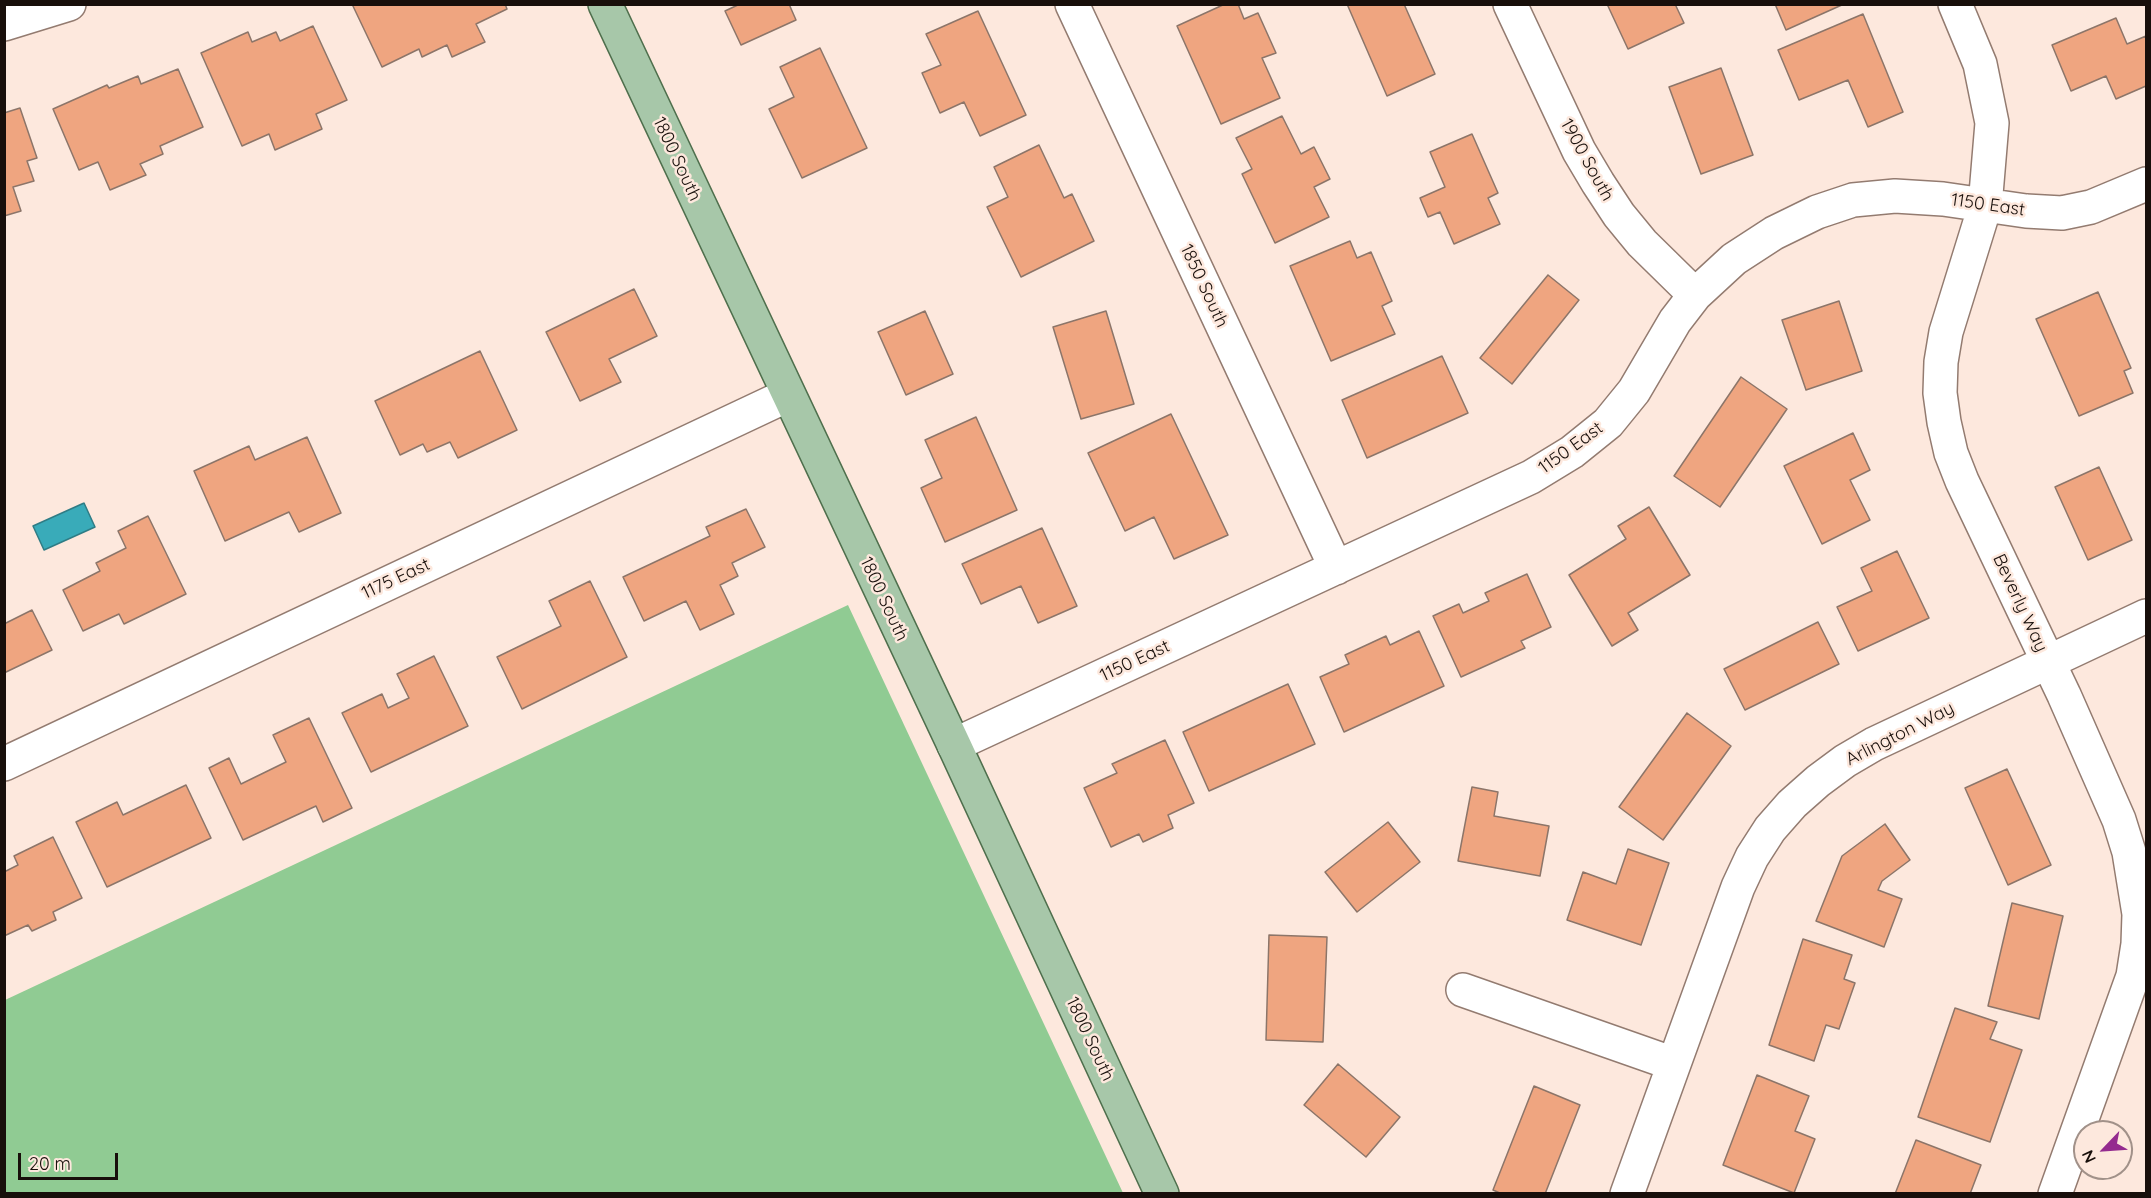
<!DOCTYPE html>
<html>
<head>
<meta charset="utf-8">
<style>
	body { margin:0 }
	#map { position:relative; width:2151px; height:1198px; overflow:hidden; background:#fde8dd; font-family:Quicksand,sans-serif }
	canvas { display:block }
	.frame { position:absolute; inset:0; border:6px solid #180f0b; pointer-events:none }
	.north { position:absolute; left:2073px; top:1120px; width:60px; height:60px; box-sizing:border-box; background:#fde8dd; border:2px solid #a19189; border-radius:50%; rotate:245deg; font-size:16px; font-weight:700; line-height:24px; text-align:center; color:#180f0b }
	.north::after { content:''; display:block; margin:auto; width:21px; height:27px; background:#942b8f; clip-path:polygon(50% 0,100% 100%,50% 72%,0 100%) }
	.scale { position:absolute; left:18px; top:1153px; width:100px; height:27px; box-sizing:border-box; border:3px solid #180f0b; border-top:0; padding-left:8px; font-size:18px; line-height:21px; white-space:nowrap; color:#180f0b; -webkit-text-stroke:4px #fde8dd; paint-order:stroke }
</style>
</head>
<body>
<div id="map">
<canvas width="2151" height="1198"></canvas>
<div class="frame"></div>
<div class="north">N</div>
<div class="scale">20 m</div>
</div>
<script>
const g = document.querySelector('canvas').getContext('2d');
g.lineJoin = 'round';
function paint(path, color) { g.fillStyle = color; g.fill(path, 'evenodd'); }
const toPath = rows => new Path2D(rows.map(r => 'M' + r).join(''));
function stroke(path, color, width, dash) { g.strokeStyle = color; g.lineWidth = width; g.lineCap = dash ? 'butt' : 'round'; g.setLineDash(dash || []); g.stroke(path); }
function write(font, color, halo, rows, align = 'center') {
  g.font = font + ' Quicksand,sans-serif'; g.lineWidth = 5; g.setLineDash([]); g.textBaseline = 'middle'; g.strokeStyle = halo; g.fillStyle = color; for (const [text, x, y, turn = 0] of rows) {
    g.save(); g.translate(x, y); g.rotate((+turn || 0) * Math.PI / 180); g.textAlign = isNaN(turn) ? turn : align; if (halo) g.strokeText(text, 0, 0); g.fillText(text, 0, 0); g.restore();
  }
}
paint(toPath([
	[848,605,1123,1193,5,1193,5,1000]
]), '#90cb93');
const water = toPath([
	[84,503,95,527,44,550,33,526,84,503]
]);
paint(water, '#39abb9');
stroke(water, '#2f7c85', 1.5);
const building = toPath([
	[352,4,505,4,507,9,476,24,485,42,452,57,447,45,422,57,419,49,382,67,352,4],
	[740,4,789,4,796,20,741,45,725,11,740,4],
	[1225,4,1238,4,1244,19,1258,13,1276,53,1262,58,1280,98,1221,124,1177,26,1225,4],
	[1347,4,1404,4,1435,74,1387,96,1347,4],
	[1607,4,1675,4,1684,23,1628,49,1607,4],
	[1775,4,1844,4,1786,30,1775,4],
	[978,11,1026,115,980,136,964,102,940,113,922,73,941,65,926,34,978,11],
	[1863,14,1903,112,1868,127,1848,80,1799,100,1778,50,1863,14],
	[2116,18,2127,44,2146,36,2146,86,2116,99,2106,76,2071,91,2052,45,2116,18],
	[313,26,347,100,316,114,322,129,275,150,269,134,242,146,201,53,248,32,252,42,276,32,280,41,313,26],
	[820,48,867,148,802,178,769,109,794,97,780,67,820,48],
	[1721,68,1753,155,1701,174,1669,87,1721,68],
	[178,69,203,127,160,146,163,154,140,164,146,175,110,190,98,162,79,170,53,109,107,85,109,88,138,76,141,84,178,69],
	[20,108,37,158,27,161,34,181,13,187,21,211,4,216,4,113,20,108],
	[1282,116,1301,154,1314,147,1330,179,1314,187,1329,217,1275,243,1242,174,1252,169,1236,138,1282,116],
	[1472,134,1498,193,1488,198,1500,224,1454,244,1440,212,1428,217,1420,198,1445,187,1430,152,1472,134],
	[1039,145,1064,198,1072,194,1094,241,1021,277,987,207,1008,197,994,167,1039,145],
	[1350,241,1357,258,1371,252,1392,301,1382,306,1395,334,1331,361,1290,266,1350,241],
	[1548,275,1579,300,1512,384,1480,358,1548,275],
	[634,289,657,336,609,359,621,382,580,401,546,332,634,289],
	[2098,292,2131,368,2124,371,2133,393,2079,416,2036,319,2098,292],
	[1839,301,1862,371,1806,390,1782,320,1839,301],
	[925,311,953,374,906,395,878,332,925,311],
	[1106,311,1134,404,1081,419,1053,327,1106,311],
	[480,351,517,430,458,458,450,442,427,452,423,444,400,455,375,401,480,351],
	[1442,356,1468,413,1367,458,1342,400,1442,356],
	[1741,377,1787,409,1720,507,1674,476,1741,377],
	[1171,414,1228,535,1174,559,1154,517,1125,531,1088,453,1171,414],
	[976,417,1017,510,945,542,921,488,942,478,925,440,976,417],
	[1853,433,1870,470,1850,480,1870,520,1822,544,1784,466,1853,433],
	[307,437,341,513,299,532,289,512,225,541,194,471,249,446,255,460,307,437],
	[2099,467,2132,540,2088,560,2055,487,2099,467],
	[1649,507,1690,575,1628,613,1638,630,1612,646,1569,575,1626,539,1618,526,1649,507],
	[746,509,765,547,732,563,738,576,720,585,734,614,700,630,686,601,644,621,623,577,710,536,706,527,746,509],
	[148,516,186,594,124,624,119,614,83,631,63,590,100,571,96,563,126,548,118,531,148,516],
	[1042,528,1077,606,1038,623,1021,586,981,604,962,564,1042,528],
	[1897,551,1929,618,1858,651,1837,607,1872,591,1861,568,1897,551],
	[1527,574,1551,627,1521,641,1525,648,1461,677,1433,616,1459,604,1463,613,1489,601,1485,593,1527,574],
	[590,581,627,657,522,709,497,657,561,626,549,601,590,581],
	[32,610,52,650,4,673,4,624,32,610],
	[1818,622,1839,664,1745,710,1724,669,1818,622],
	[1419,631,1444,686,1344,732,1320,677,1349,664,1345,655,1386,636,1390,645,1419,631],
	[434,656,468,726,371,772,342,713,382,694,388,708,409,698,397,674,434,656],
	[1288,684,1315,744,1209,791,1183,732,1288,684],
	[1687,713,1731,746,1663,840,1619,807,1687,713],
	[309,718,352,808,323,822,316,806,243,840,209,768,229,758,241,784,286,762,273,735,309,718],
	[1165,740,1194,803,1168,815,1173,828,1143,842,1139,834,1111,847,1084,788,1117,773,1112,764,1165,740],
	[2007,769,2051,865,2008,885,1965,788,2007,769],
	[186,785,211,838,107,887,76,822,117,802,123,815,186,785],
	[1472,787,1498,792,1494,816,1549,826,1540,876,1458,861,1472,787],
	[1388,822,1420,862,1357,912,1325,872,1388,822],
	[1885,824,1910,860,1882,881,1878,890,1902,899,1884,947,1816,921,1842,856,1885,824],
	[53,837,82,898,53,912,56,920,32,931,28,925,4,936,4,872,18,865,14,856,53,837],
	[1628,849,1669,863,1641,945,1567,920,1583,872,1616,884,1628,849],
	[2012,903,2063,916,2039,1019,1988,1006,2012,903],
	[1269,935,1327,937,1323,1042,1266,1040,1269,935],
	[1803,939,1852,955,1844,979,1855,983,1839,1029,1826,1025,1814,1061,1769,1045,1803,939],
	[1955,1008,1997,1022,1990,1039,2022,1050,1990,1142,1918,1117,1955,1008],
	[1338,1064,1400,1117,1366,1157,1304,1105,1338,1064],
	[1757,1075,1809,1096,1795,1131,1815,1139,1794,1193,1723,1165,1757,1075],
	[1534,1086,1580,1105,1545,1194,1502,1194,1493,1190,1534,1086],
	[1916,1140,1981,1165,1970,1194,1895,1194,1916,1140]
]);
paint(building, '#efa580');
stroke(building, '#8c7569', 1.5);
const minor = toPath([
	[1072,4,1336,568],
	[1510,4,1579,151,1598,183,1619,215,1642,243,1695,295],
	[1955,4,1980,64,1992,123,1985,206,1946,332,1941,362,1940,393,1944,422,1951,453,1962,481,2064,695,2119,820,2129,852,2139,914,2138,944,2133,976,2055,1194],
	[4,24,69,4],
	[954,745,1531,477,1572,452,1608,423,1634,391,1675,321,1695,295,1734,259,1774,233,1817,212,1853,200,1895,196,1943,199,2026,211,2062,213,2091,207,2146,184],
	[4,764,788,395],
	[1463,990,1674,1064],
	[1627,1194,1738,887,1752,857,1770,829,1792,804,1818,781,1845,761,1874,744,2146,616]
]);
const major = toPath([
	[605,4,954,745,1162,1194]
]);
stroke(minor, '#937b70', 36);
stroke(major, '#4f6f4d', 36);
stroke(minor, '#fff', 33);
stroke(major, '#a7c7a9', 33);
write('18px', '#180f0b', '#fde8dd', [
	["1800 South",677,159,65],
	["1900 South",1587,160,61],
	["1150 East",1988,205,8],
	["1850 South",1204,286,65],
	["1150 East",1571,448,-36],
	["1175 East",396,579,-25],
	["1800 South",884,599,65],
	["Beverly Way",2020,603,65],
	["1150 East",1135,661,-25],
	["Arlington Way",1900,734,-27],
	["1800 South",1090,1039,65]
]);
</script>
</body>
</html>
